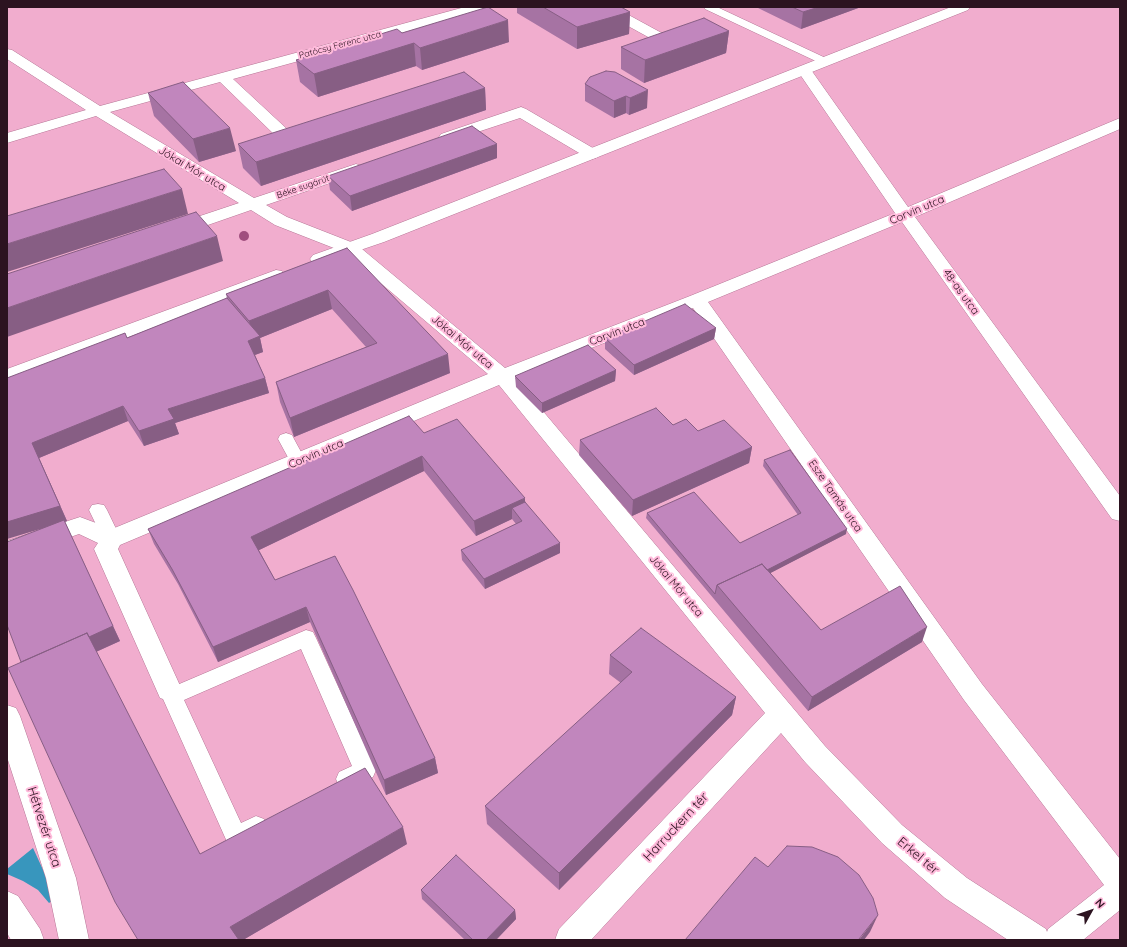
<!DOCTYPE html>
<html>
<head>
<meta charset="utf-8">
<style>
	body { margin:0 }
	#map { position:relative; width:1127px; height:947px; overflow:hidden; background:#f1adce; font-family:Quicksand,sans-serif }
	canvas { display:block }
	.frame { position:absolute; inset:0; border:8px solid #2c1320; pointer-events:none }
	.north { position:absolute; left:1071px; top:891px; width:40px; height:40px; -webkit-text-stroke:3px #ffbadb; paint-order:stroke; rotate:50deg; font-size:11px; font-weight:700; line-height:16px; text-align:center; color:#2c1320 }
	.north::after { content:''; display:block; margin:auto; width:14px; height:18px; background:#2c1320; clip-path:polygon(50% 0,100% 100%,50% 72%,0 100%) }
</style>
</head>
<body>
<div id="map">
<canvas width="1127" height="947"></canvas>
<div class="frame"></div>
<div class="north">N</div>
</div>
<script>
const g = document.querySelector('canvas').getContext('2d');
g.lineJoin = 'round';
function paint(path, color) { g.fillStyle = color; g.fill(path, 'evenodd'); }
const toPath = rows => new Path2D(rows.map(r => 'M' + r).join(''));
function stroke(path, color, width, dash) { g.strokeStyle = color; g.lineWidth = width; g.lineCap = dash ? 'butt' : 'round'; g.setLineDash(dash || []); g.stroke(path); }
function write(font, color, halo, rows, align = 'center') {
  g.font = font + ' Quicksand,sans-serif'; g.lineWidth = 4; g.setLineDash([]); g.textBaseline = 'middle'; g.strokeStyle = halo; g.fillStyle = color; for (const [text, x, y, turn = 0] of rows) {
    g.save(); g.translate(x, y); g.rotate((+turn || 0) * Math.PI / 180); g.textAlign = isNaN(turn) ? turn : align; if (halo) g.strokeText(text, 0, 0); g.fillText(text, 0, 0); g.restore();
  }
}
paint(toPath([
	[33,848,56,898,49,903,38,890,23,881,7,874,7,869]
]), '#3896bd');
const lane = toPath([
	[704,7,717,7,830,60,831,62,826,65,822,64,705,9,704,7],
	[286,433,292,435,294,439,306,461,304,465,298,467,292,465,290,461,278,439,280,435,286,433],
	[98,504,104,505,107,510,121,539,118,544,112,546,106,544,103,539,89,510,92,505,98,504],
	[306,630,313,632,316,638,376,770,373,777,355,786,347,789,339,786,336,779,339,772,352,766,301,649,184,700,241,823,256,816,264,819,267,826,264,833,236,847,228,844,159,690,162,684,169,682,177,685,306,630]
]);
const street = toPath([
	[465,7,487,7,485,10,233,79,288,130,308,123,313,125,316,128,313,131,291,139,285,141,279,139,220,82,110,112,254,198,356,164,362,166,364,169,362,172,266,205,287,217,356,244,505,368,690,296,895,213,797,70,799,67,804,66,809,67,908,207,1120,118,1120,129,915,217,1120,496,1120,521,1112,519,902,222,708,302,982,684,1120,859,1120,910,1083,940,1008,940,945,898,882,843,805,762,781,733,591,940,555,940,559,929,765,713,499,385,120,545,118,549,182,690,178,698,169,701,160,698,94,549,98,543,79,534,7,559,7,541,80,517,112,529,488,374,344,252,275,225,251,210,182,234,176,235,170,234,167,230,170,226,239,203,96,116,7,143,7,133,86,110,7,59,7,49,12,50,100,106,465,7],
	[693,308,964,700,1104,885,1048,929,1047,932,1046,929,967,878,902,825,825,746,515,378,693,308],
	[597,7,614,7,669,37,671,40,669,43,664,44,659,43,599,10,597,7],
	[521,107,526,109,598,151,600,154,598,157,592,159,586,157,520,118,447,142,441,140,439,137,441,134,521,107],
	[7,705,16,708,20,716,76,878,89,940,59,940,46,878,7,757,7,705],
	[7,891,18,896,40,929,44,940,11,940,7,933,7,891]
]);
const secondary = toPath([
	[951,7,970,7,968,10,384,242,319,264,313,263,310,259,313,255,372,234,951,7],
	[276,270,282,271,285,275,282,279,7,383,7,369,276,270]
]);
stroke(lane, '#b57595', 1);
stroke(street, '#b57595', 1);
stroke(secondary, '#b57595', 1);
paint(lane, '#fff');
paint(street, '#fff');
paint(secondary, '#fff');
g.fillStyle = '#a04e7e';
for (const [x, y] of [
	[244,236]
]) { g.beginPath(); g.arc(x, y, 5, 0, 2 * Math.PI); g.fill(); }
paint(toPath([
	[517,7,621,7,630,12,629,34,577,49,517,13],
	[756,7,861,7,801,29],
	[729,31,726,53,644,83,621,69,621,47],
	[402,33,509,42,422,70,416,66,318,97,300,82,296,60],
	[606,71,647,108,629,115,626,113,614,118,585,101,585,84],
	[485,88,486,110,261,186,243,168,238,144],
	[148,93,236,151,199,162,154,116],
	[497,144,497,158,352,211,330,190,328,176],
	[347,248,450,373,294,437,280,402,276,382,366,347,332,309,260,338,263,352,255,355,265,378,269,393,175,423,179,434,144,446,128,421,39,458,67,521,65,522,120,641,96,652,200,854,407,844,243,940,21,662,40,529,7,378,127,338,227,298,226,294],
	[716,328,714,339,634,375,605,349,605,338],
	[616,370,615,381,542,413,516,387,515,376],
	[673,425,698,431,752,447,749,463,632,516,579,455,580,440],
	[424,433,525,502,560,553,485,589,462,560,461,550,516,524,512,519,476,536,424,471,259,550,275,580,335,556,435,758,438,773,386,795,310,622,218,662,178,584,154,544,148,529],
	[764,460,846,534,770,573,821,630,922,642,808,711,646,518,647,513,740,543,798,515,763,466],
	[610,655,736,697,732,715,559,890,487,824,485,806,621,683,609,674],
	[421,890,515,910,516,919,496,940,465,940,422,899]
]), '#a673a3');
paint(toPath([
	[819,7,861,7,801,29,803,12],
	[630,12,629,34,577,49,577,27],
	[508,20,509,42,422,70,420,48],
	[729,31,726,53,644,83,645,60],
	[414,43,416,66,318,97,314,74],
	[485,88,486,110,261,186,256,162],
	[648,90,647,108,629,115,630,98],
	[626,96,626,113,614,118,614,101],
	[230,128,236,151,199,162,193,139],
	[497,144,497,158,352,211,350,196],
	[182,189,188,214,7,272,7,244],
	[217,236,223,261,7,337,7,308],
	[328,290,332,309,260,338,263,352,252,356,248,341,253,339,249,321],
	[716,328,714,339,634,375,634,365],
	[448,354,450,373,294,437,290,418],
	[616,370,615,381,542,413,542,403],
	[265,378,269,393,175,423,179,434,144,446,139,431,168,409],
	[123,406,128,421,39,458,67,521,7,539,7,522,32,443],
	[752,447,749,463,632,516,633,500],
	[422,456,424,471,255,552,251,537],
	[525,498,525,513,512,508,512,519,476,536,474,521],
	[847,529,846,534,759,579,722,591],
	[560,543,560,553,485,589,484,579],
	[306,607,310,622,218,662,213,647],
	[113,626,120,641,31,681,23,666],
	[927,627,922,642,808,711,812,697],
	[736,697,732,715,559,890,559,873],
	[435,758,438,773,386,795,384,780],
	[403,827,407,844,243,940,237,940,230,927],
	[515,910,516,919,496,940,486,940],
	[878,915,870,932,864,940,859,940]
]), '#875e84');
const building = toPath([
	[488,7,508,20,420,48,414,43,314,74,296,60,397,29,402,33,488,7],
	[543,7,621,7,630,12,577,27,543,7],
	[792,7,819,7,803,12,792,7],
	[704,18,729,31,645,60,621,47,704,18],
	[606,71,615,72,648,90,630,98,626,96,614,101,585,84,590,77,606,71],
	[464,72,485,88,256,162,238,144,464,72],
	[183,82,230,128,193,139,148,93,183,82],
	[472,126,497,144,350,196,328,176,472,126],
	[164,169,182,189,7,244,7,216,164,169],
	[196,212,217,236,7,308,7,274,196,212],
	[347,248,448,354,290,418,276,382,377,343,328,290,249,321,226,294,347,248],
	[227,298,260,336,248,341,265,378,168,409,174,419,139,431,123,406,32,443,60,506,7,522,7,378,125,333,127,338,227,298],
	[685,304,716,328,634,365,605,338,685,304],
	[588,345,616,370,542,403,515,376,588,345],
	[656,408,673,425,686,419,698,431,724,420,752,447,633,500,580,440,656,408],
	[409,416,424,433,457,419,525,498,474,521,422,456,251,537,275,580,335,556,353,590,435,758,384,780,306,607,213,647,172,569,148,529,409,416],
	[790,450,847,529,767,570,762,564,717,585,715,594,647,513,694,492,740,543,801,513,764,460,790,450],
	[525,502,560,543,484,579,461,550,522,521,512,508,525,502],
	[64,520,113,626,89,637,87,633,21,662,7,625,7,542,64,520],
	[762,564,821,630,900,586,927,627,812,697,717,585,762,564],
	[641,628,736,697,559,873,485,806,632,672,610,655,641,628],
	[87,633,200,854,365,768,403,827,230,927,239,940,138,940,115,902,8,668,87,633],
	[787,846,812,847,838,857,859,875,873,898,878,915,859,939,861,940,685,940,755,857,768,867,787,846],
	[456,855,515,910,486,940,473,940,421,890,456,855]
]);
paint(building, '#c186bd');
stroke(building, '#875e84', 1);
write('9px', '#2c1320', '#ffbadb', [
	["Patócsy Ferenc utca",340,45,-15],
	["Béke sugárút",303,187,-19]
]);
write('11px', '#2c1320', '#ffbadb', [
	["Jókai Mór utca",192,169,31],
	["Corvin utca",917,210,-23],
	["48-as utca",961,292,54],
	["Corvin utca",617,332,-21],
	["Jókai Mór utca",462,342,40],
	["Corvin utca",316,454,-23],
	["Esze Tamás utca",835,496,55],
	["Jókai Mór utca",676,586,50]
]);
write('13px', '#2c1320', '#ffbadb', [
	["Hétvezér utca",44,827,72],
	["Harruckern tér",676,827,-47],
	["Erkel tér",918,856,40]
]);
</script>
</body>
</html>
